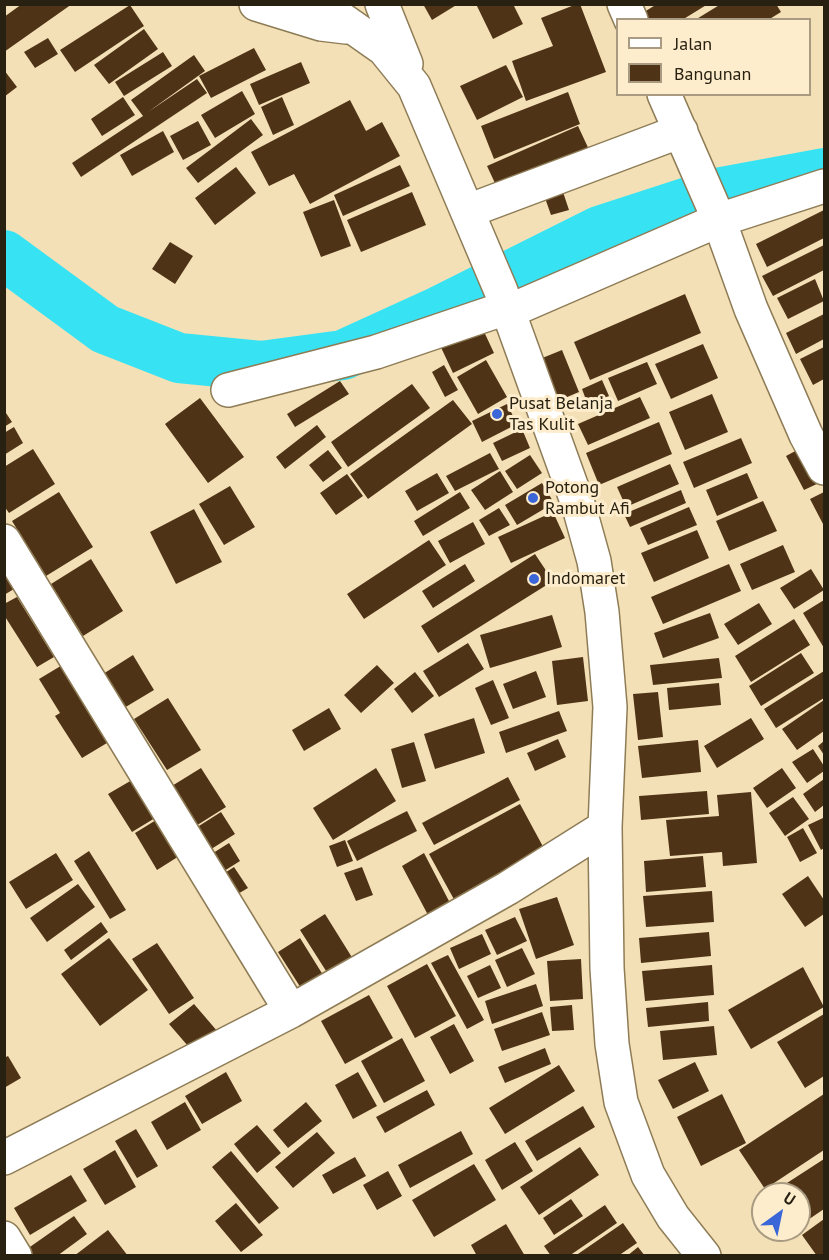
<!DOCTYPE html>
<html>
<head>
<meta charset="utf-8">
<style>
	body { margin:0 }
	#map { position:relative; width:829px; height:1260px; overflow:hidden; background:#f4e0b7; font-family:"PT Sans",sans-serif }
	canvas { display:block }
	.frame { position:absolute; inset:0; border:6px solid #282111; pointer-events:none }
	.legend { position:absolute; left:616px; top:18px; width:195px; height:78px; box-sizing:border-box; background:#fdedcd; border:2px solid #a89b82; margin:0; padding:8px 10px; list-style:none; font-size:18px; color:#282111 }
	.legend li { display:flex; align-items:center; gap:12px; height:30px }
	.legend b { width:30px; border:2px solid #a89b82 }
	.north { position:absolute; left:751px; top:1182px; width:60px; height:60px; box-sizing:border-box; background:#fdedcd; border:2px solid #a89b82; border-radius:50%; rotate:33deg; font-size:16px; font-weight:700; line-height:24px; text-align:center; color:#282111 }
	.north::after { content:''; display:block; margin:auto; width:21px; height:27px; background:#3a66d7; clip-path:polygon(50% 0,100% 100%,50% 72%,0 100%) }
</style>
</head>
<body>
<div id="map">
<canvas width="829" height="1260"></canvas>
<div class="frame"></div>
<ul class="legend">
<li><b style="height:8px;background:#fff"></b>Jalan</li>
<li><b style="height:16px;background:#4f3317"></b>Bangunan</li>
</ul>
<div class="north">U</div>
</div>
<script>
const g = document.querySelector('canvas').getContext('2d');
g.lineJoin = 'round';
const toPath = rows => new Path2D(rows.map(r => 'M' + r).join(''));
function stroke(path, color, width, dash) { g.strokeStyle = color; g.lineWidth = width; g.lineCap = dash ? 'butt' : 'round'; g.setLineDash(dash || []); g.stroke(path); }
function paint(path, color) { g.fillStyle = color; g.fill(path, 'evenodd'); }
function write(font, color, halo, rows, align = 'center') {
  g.font = font + ' "PT Sans",sans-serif'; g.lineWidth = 6; g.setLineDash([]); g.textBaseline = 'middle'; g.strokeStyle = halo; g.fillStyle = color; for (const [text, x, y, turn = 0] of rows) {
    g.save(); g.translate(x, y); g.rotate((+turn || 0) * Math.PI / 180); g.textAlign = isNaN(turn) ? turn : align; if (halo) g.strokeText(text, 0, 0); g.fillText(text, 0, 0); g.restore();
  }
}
stroke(toPath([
	[4,255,105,329,179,358,261,366,343,355,435,313,599,231,716,193,824,173]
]), '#37e3f3', 50);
paint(toPath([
	[22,4,72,4,4,52,4,17],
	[423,4,458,4,432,20],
	[476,4,513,4,523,24,493,39],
	[577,4,580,4,606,72,526,101,512,61,553,46,541,18],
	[657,4,708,4,682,20,644,20,641,14],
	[721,4,776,4,781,12,768,20,695,20],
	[130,5,144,26,75,72,60,50],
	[144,29,158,49,109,84,94,65],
	[48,38,58,54,35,68,24,52],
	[254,48,266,70,211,98,199,76],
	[163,52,172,66,124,96,115,82],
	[194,55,205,71,148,112,197,79,207,93,81,177,72,163,143,116,131,100],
	[301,62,310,83,259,105,250,84],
	[506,65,523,97,477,120,460,86],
	[4,70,17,87,4,97],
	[242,91,255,114,215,138,201,115],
	[568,92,580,124,494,159,481,126],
	[123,97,135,115,102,136,91,119],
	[282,97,294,125,273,135,261,107],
	[350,100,366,131,382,122,400,156,310,204,294,174,269,186,251,152],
	[251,119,263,135,198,183,186,168],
	[198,121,211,145,183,160,170,136],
	[578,126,592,156,501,196,487,166],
	[163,131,174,152,132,176,120,155],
	[400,165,410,186,343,216,334,195],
	[236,167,256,193,215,225,195,198],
	[412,192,426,225,361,252,347,220],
	[563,192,569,210,551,215,545,198],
	[334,200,351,246,321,257,303,212],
	[824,210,824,238,767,267,756,244],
	[170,242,193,256,175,284,152,269],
	[824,245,824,270,773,296,762,276],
	[815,279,824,301,788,319,777,298],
	[685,294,701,333,590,380,574,342],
	[824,314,824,339,796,354,786,333],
	[479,321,494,353,453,373,438,341],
	[703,344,718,378,671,399,655,364],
	[824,347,824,379,813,385,800,359],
	[562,350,579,392,553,403,535,361],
	[486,360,507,397,478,414,457,377],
	[647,362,657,384,618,401,608,378],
	[444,365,458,390,445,397,432,372],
	[602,380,609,396,588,405,582,389],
	[340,381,349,394,295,427,287,414],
	[412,384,430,408,348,467,331,442],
	[712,394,728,432,685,450,669,412],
	[640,397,650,418,588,445,578,424],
	[200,398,244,457,208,483,165,424],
	[453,400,472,424,368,499,350,474],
	[507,404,517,424,482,442,472,421],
	[4,410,12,422,4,427],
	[659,422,672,454,599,485,586,453],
	[317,425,326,437,285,469,276,457],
	[14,427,23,443,4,455,4,433],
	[522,429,530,448,502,461,493,443],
	[741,438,752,463,694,488,683,462],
	[803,447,821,482,804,490,786,456],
	[33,449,55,484,9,513,4,506,4,467],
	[328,450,342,468,323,482,309,465],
	[490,453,499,469,455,491,446,476],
	[530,455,542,473,517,489,505,471],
	[670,464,679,484,626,507,617,487],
	[500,471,513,492,485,510,471,490],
	[437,473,449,493,417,511,405,491],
	[747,473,758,498,717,516,706,490],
	[347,474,363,496,336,515,320,493],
	[542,483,554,503,517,525,505,505],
	[230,486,255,527,224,545,199,504],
	[681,490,686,503,630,527,624,514],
	[59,492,93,547,46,576,12,521],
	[460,492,470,508,423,536,414,521],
	[824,492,824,523,823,524,810,499],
	[763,501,777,531,729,551,716,521],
	[689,507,697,525,648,545,640,528],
	[499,508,510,525,489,536,479,520],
	[194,509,222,562,176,584,150,532],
	[553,512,565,538,511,563,498,537],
	[473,522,485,544,450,563,438,541],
	[697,530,709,558,654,582,641,553],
	[429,540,446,565,364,619,347,594],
	[783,545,795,572,752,590,740,564],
	[535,554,553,581,438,653,421,626],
	[91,559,123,611,83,636,51,584],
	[465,564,475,581,433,608,422,591],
	[729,564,741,591,663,624,651,597],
	[811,569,824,590,794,609,780,588],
	[4,573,14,589,4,595],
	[17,597,54,657,37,667,4,615,4,604],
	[824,600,824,648,803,613],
	[759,603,772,624,738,645,724,624],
	[710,613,719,638,663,658,654,633],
	[552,615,562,647,490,668,480,635],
	[794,619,810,645,751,682,735,656],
	[468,643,484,669,439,697,423,671],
	[801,653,814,673,761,706,749,686],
	[133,655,154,690,124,708,103,674],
	[583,657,588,701,557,705,552,661],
	[719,658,722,678,653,685,650,665],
	[64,664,112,740,82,758,55,716,60,713,39,679],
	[377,665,394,683,361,713,344,695],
	[536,671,546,697,513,709,503,684],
	[824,671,824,698,776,728,764,709],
	[415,672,434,696,412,713,394,689],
	[493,680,509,718,491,725,475,688],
	[719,683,721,705,669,710,667,688],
	[658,692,663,737,638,740,633,694],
	[168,698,201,750,167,770,134,719],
	[824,700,824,731,797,750,782,729],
	[329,708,341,729,304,751,292,730],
	[559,711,567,731,506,753,499,732],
	[474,718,485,753,435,769,424,734],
	[751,718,764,739,717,768,704,746],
	[558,739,566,757,535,771,527,753],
	[698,740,701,772,642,778,638,746],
	[824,741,824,755,818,746],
	[414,742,426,781,402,788,391,749],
	[813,749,824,766,824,771,807,783,792,762],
	[201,768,226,807,191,829,167,789],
	[376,768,396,801,333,840,313,808],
	[782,768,796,788,767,808,753,788],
	[508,777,520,800,434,845,422,823],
	[824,779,824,805,815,812,803,794],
	[132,780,155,818,132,832,108,794],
	[707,791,709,814,641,820,639,796],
	[751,792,757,863,723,866,722,852,670,856,666,820,719,816,717,795],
	[793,797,809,819,785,836,769,813],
	[520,804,547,854,456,903,429,854],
	[407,811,417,831,357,861,347,841],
	[221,812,235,834,205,853,191,831],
	[161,817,184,853,157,870,135,833],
	[823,818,824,848,821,850,808,825],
	[803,828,817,853,800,862,787,837],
	[345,840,353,861,337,867,329,846],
	[229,843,240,861,213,878,202,860],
	[89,851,126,910,110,919,74,861],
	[56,853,73,880,26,909,9,882],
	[424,853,450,903,428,915,402,866],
	[703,856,706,887,646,892,644,861],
	[234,867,248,888,229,899,217,878],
	[362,867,373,895,356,901,344,873],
	[808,876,824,900,824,914,805,927,782,894],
	[78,884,95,907,47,942,30,918],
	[712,891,714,922,646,927,643,896],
	[557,897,574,945,536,959,519,909],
	[325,914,353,959,328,974,300,930],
	[515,917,527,941,497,955,485,930],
	[101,922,108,932,71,960,64,950],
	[709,932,711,956,641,963,639,938],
	[482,934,491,954,459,969,450,948],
	[109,938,148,990,100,1026,61,974],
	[300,938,328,983,306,996,278,952],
	[157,943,194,998,169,1014,132,959],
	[522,948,535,974,507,987,495,960],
	[448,955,484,1020,467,1029,431,963],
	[581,959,583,999,550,1001,547,961],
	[427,964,456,1016,415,1038,387,986],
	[490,965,501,988,478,998,467,976],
	[712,965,714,995,645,1001,642,971],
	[803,967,824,1007,751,1049,728,1010],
	[536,984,543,1006,492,1024,485,1001],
	[369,995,393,1038,345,1064,321,1021],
	[708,1002,709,1021,648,1027,646,1008],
	[194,1004,218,1032,194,1053,169,1024],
	[572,1005,574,1030,552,1031,550,1007],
	[542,1012,550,1035,502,1051,494,1029],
	[824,1014,824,1076,805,1088,777,1042],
	[454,1024,474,1061,450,1074,430,1037],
	[714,1026,717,1055,663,1060,660,1031],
	[402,1038,425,1081,384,1103,361,1061],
	[545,1048,551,1064,505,1083,498,1067],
	[8,1056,21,1078,4,1088,4,1058],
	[695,1062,709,1091,673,1109,658,1080],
	[559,1065,575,1091,505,1134,489,1108],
	[226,1072,242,1101,202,1124,185,1096],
	[358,1072,377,1106,353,1119,335,1085],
	[427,1090,435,1105,385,1133,376,1117],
	[722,1094,746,1143,701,1166,677,1117],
	[824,1094,824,1150,765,1189,739,1150],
	[185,1102,201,1130,167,1150,151,1122],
	[306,1102,322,1121,288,1148,273,1130],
	[583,1106,595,1127,537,1161,525,1141],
	[257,1125,281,1153,257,1173,234,1144],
	[136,1129,158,1166,137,1178,115,1141],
	[461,1131,473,1154,410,1188,398,1165],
	[317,1132,335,1153,293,1188,275,1167],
	[515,1142,533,1171,502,1190,485,1160],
	[580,1147,599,1175,539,1215,520,1187],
	[115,1150,136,1187,105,1205,83,1169],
	[231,1151,279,1208,259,1224,212,1167],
	[355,1157,366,1176,333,1194,322,1175],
	[824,1159,824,1209,799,1226,799,1194,770,1194],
	[474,1164,496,1200,434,1237,412,1200],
	[388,1171,402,1196,377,1210,363,1185],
	[71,1175,87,1201,30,1235,14,1208],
	[571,1199,583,1216,554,1235,543,1218],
	[236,1203,263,1235,241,1252,215,1221],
	[605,1205,617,1223,569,1256,551,1256,544,1246],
	[74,1216,87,1234,57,1256,32,1256,27,1249],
	[824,1219,824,1256,817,1256,802,1235],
	[623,1223,637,1243,618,1256,575,1256],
	[506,1224,525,1256,477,1256,471,1245],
	[108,1230,128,1256,74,1256],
	[638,1247,645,1256,627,1256]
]), '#4f3317');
const minor = toPath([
	[256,4,321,24,346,27],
	[320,4,384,49,414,86,501,291,579,507,594,561,602,612,610,707,605,827,607,968,612,1044,621,1102,648,1175,673,1217,704,1256],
	[382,4,406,64],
	[624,4,631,20],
	[664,94,719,220,751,309,806,435,824,468],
	[468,211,681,131],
	[507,312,719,220,824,186],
	[228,390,376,352,506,308],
	[4,541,291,1011],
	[4,1158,291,1011,508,888,605,827],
	[4,1238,15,1256]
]);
stroke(minor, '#8e7c56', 36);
stroke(minor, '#fff', 33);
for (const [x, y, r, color] of [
	[497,414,6,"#3a66d7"],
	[533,498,6,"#3a66d7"],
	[534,579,6,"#3a66d7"]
]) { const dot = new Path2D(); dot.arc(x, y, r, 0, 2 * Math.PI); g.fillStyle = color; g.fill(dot); stroke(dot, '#fdedcd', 2); }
write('18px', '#282111', '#fdedcd', [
	["Pusat Belanja",509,404],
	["Tas Kulit",509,425],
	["Potong",545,488],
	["Rambut Afi",545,509],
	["Indomaret",546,579]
], 'left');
</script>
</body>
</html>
